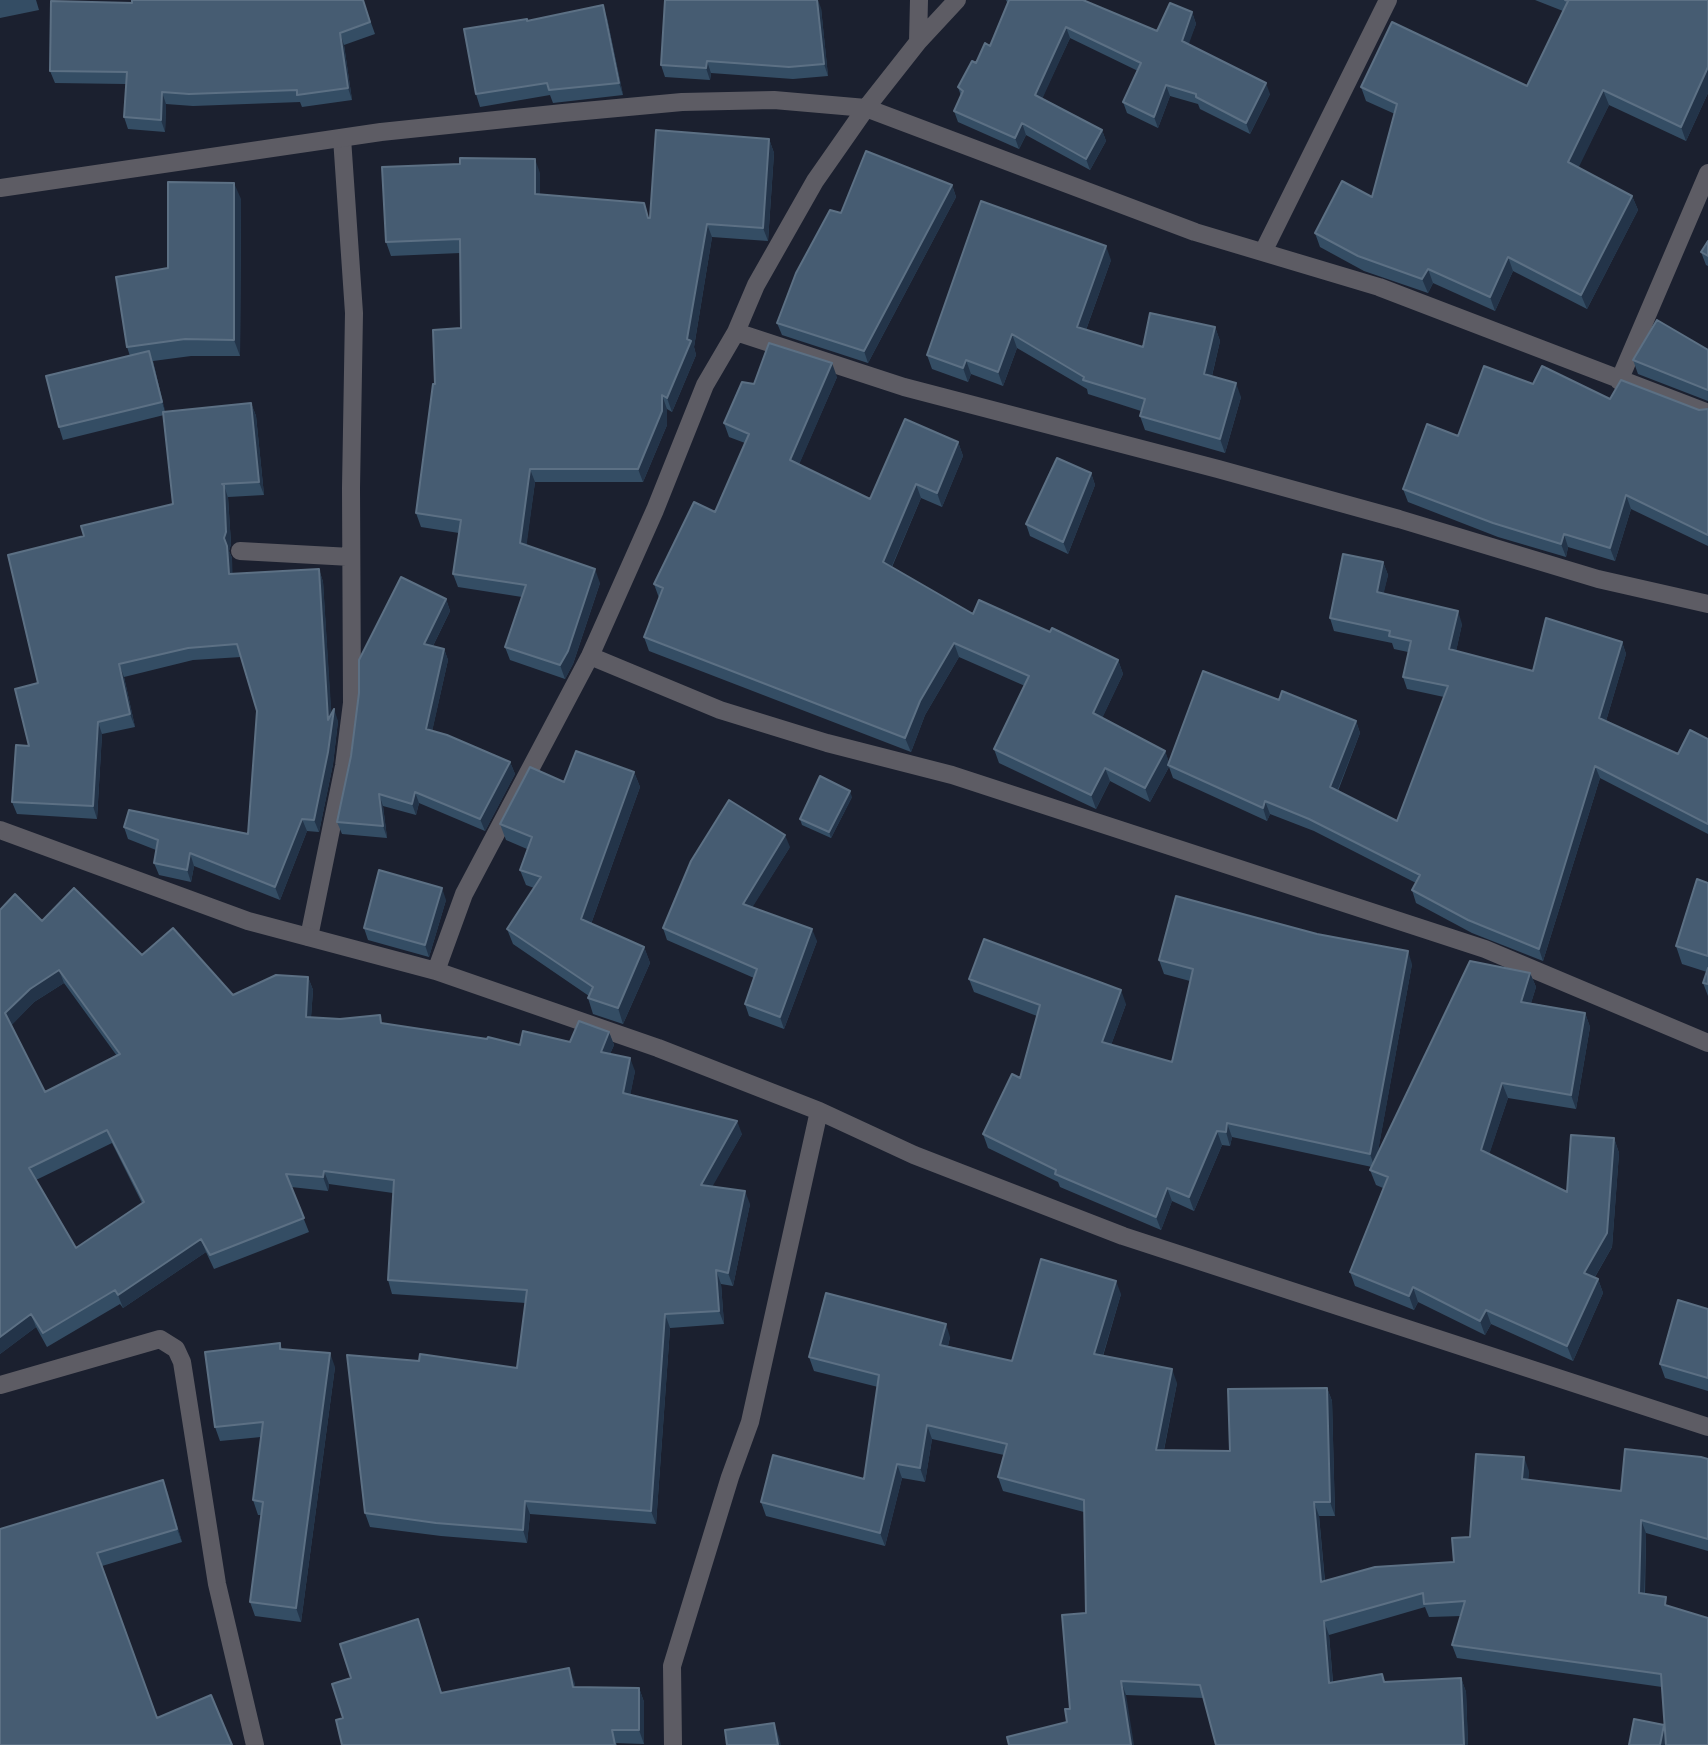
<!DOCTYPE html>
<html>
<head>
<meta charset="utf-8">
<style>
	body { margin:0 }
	canvas { display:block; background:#1b202f }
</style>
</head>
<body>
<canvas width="1708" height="1745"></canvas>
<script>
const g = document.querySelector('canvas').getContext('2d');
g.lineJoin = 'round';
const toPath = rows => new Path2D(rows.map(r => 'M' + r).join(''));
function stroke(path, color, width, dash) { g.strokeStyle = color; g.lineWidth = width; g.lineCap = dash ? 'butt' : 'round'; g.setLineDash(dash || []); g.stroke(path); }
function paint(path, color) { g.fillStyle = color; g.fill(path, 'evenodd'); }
stroke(toPath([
	[240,551,351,557],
	[309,937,344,766,352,703,351,488,354,313,342,138]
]), '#5d5c64', 18);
stroke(toPath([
	[918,42,919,0],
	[0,188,381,132,563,113,682,102,774,100,866,108,1195,232,1379,287,1708,413],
	[1263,252,1388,0],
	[736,332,904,387,1218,469,1399,519,1598,579,1708,604],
	[1619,381,1708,173],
	[590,656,720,710,827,743,952,775,1485,949,1708,1043],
	[0,830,248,921,436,971,658,1048,819,1111,914,1155,1123,1236,1708,1427],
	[436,971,464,894,590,656,655,510,705,385,736,332,756,285,815,181,866,108,918,42,957,0],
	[0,1385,160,1339,176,1349,182,1362,217,1584,255,1745],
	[673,1745,672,1666,730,1477,750,1422,819,1111]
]), '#5d5c64', 18);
paint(toPath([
	[0,0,36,0,39,10,0,18],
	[363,0,375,34,344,45,352,100,302,107,300,102,193,106,166,104,165,132,128,129,124,117,126,84,55,83,50,71,132,3],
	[1006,0,1083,0,1157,31,1192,12,1196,24,1188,44,1270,94,1250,134,1200,109,1198,104,1170,96,1158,128,1127,113,1123,102,1138,71,1070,38,1042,98,1102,130,1106,141,1090,170,1026,135,1019,149,958,122,954,111,961,96,958,87,990,46,1008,4],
	[1535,0,1708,0,1708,93,1686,141,1609,105,1578,167,1632,196,1638,210,1587,309,1513,271,1495,311,1433,283,1428,293,1364,271,1320,247,1315,233,1372,197,1395,114,1366,101,1361,87,1527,86,1563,11],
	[821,8,828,76,793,79,711,73,710,80,665,77,661,65],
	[607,18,623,95,553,103,550,95,480,107,476,94,527,21],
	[769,139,774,153,768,241,712,237,694,347,696,355,672,412,667,409,667,425,643,482,535,482,526,546,600,583,573,664,565,679,510,660,505,647,522,597,458,587,453,574,459,533,421,527,416,513,435,384,461,328,460,253,391,256,386,242,540,173,540,195,650,218],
	[952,185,956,197,868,363,782,335,777,323,841,213],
	[241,199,240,356,191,356,153,361,165,412,251,403,256,416,264,495,228,497,231,544,229,551,232,558,232,574,319,569,323,582,331,713,338,721,333,764,319,832,307,831,280,900,194,866,191,882,159,875,154,863,156,850,128,839,124,827,248,834,257,711,241,657,193,660,124,677,135,727,102,734,97,819,17,814,12,802,29,746,38,683,84,536,173,504,164,415,63,440,59,427,130,356,127,347,168,268],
	[1708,241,1708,266,1706,265,1701,252],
	[1111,260,1086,330,1143,347,1215,327,1220,341,1212,376,1241,397,1225,453,1145,430,1140,416,1141,411,1088,394,1087,389,1017,348,1003,386,971,374,968,382,932,369,927,355],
	[1708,350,1708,401,1638,374,1633,360],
	[837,377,799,464,870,499,958,442,963,456,942,507,921,498,892,567,973,614,1050,632,1118,660,1123,674,1102,718,1165,751,1169,763,1279,700,1356,721,1360,733,1338,791,1397,821,1444,697,1407,689,1403,677,1408,652,1394,649,1392,643,1334,631,1330,618,1383,562,1388,575,1383,594,1462,624,1456,651,1533,671,1622,642,1626,654,1606,721,1678,754,1708,739,1708,834,1600,778,1543,961,1472,933,1416,903,1412,890,1416,883,1314,831,1270,814,1267,821,1173,778,1169,767,1150,802,1110,781,1096,809,999,763,994,749,1025,686,959,657,925,715,911,752,649,651,644,637,659,598,654,584,715,512,745,443,729,437,724,423,754,384],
	[1533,384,1610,399,1699,410,1708,409,1708,546,1631,509,1615,561,1568,547,1566,557,1498,537,1408,502,1403,489,1458,436],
	[1091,473,1095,485,1068,554,1030,536,1026,524],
	[446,599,450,611,433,646,444,649,448,660,432,731,510,762,515,774,485,831,419,803,416,815,383,806,387,838,342,834,337,822],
	[634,772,640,787,591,924,644,947,650,963,623,1024,593,1014,588,998,589,996,513,944,507,929,534,888,526,885,520,870,527,849,506,840,500,824,564,782],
	[852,797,831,838,802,825,800,819],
	[790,847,752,907,817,941,784,1029,749,1016,745,1004,754,978,667,940,663,928],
	[1708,883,1708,996,1703,983,1707,972,1682,964,1676,946],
	[446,900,429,957,368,940,364,928],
	[0,910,42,921,142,955,233,995,308,977,313,990,311,1017,383,1024,520,1045,570,1042,609,1032,614,1045,610,1054,635,1071,630,1095,742,1134,712,1186,750,1204,733,1286,721,1284,724,1324,670,1328,656,1524,530,1514,527,1543,441,1536,370,1527,365,1513,517,1368,526,1303,392,1294,388,1280,393,1193,329,1184,328,1191,291,1187,309,1232,214,1269,206,1252,123,1308,120,1304,47,1347,36,1327,0,1354],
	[64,983,117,1056,45,1092,11,1025,34,1002],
	[112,1143,142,1203,76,1248,36,1180],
	[1159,960,1412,964,1377,1156,1530,973,1536,987,1531,1003,1585,1013,1590,1027,1576,1109,1508,1098,1489,1154,1567,1192,1614,1138,1619,1153,1612,1247,1595,1277,1598,1279,1603,1293,1573,1361,1491,1324,1485,1335,1418,1302,1414,1310,1355,1286,1350,1272,1383,1188,1376,1185,1370,1170,1372,1167,1232,1137,1230,1146,1222,1145,1194,1211,1172,1201,1161,1230,1060,1187,1058,1182,988,1148,983,1134,1020,1078,1037,1016,974,992,969,979,1126,1004,1111,1045,1172,1062,1190,981,1164,974],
	[1121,1294,1103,1356,1177,1383,1164,1450,1230,1451,1327,1388,1332,1401,1335,1516,1319,1516,1325,1581,1454,1562,1470,1537,1529,1471,1528,1480,1621,1491,1708,1459,1708,1551,1646,1533,1645,1594,1666,1597,1665,1727,1662,1687,1457,1658,1452,1645,1461,1616,1429,1617,1425,1607,1329,1635,1333,1682,1382,1674,1385,1682,1461,1678,1466,1692,1468,1745,1216,1745,1204,1698,1126,1695,1067,1722,1086,1613,1084,1512,1003,1491,998,1477,1004,1455,932,1439,925,1482,902,1478,885,1546,766,1516,761,1502,864,1479,878,1387,814,1371,809,1357,950,1337,948,1346,1012,1361],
	[1708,1309,1708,1391,1665,1378,1660,1364],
	[280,1343,282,1349,335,1367,301,1622,255,1616,250,1602,261,1515,258,1515,253,1500,261,1437,220,1441,215,1427],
	[163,1480,182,1542,102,1566,157,1718,0,1745,0,1529],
	[418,1619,442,1693,574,1681,575,1687,639,1688,644,1702,644,1744,616,1743,617,1745,342,1745,343,1718,351,1678]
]), '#344d64');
paint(toPath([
	[817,0,818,0,821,8,828,76,824,64],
	[603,5,607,18,623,95,619,83],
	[1192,12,1196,24,1186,52,1182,41],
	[1066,27,1070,38,1039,106,1035,95],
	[340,33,344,45,352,100,348,88],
	[707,61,711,73,710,80,706,68],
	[1708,67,1708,93,1686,141,1681,127],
	[1266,83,1270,94,1250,134,1246,123],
	[1166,85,1170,96,1158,128,1154,117],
	[1603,90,1609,105,1574,177,1568,162],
	[162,92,166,104,165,132,161,120],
	[1022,123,1026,135,1019,149,1015,138],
	[1102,130,1106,141,1090,170,1086,159],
	[769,139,774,153,768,241,763,228],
	[535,159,540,173,540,208,535,194],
	[234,183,241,199,240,356,234,340],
	[952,185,956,197,868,363,864,351],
	[1632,196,1638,210,1587,309,1581,295],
	[707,224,712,237,694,347,696,355,672,412,667,398,687,339],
	[1106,246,1111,260,1082,341,1077,327],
	[1508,257,1513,271,1495,311,1490,297],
	[1428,269,1433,283,1428,293,1422,279],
	[1215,327,1220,341,1209,388,1204,374],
	[1012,334,1017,348,1003,386,998,372],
	[149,351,153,363,166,414,162,402],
	[966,360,971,374,968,382,963,368],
	[832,363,837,377,795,474,790,460],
	[1236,383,1241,397,1225,453,1220,439],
	[662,395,667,409,667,425,643,482,638,469],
	[251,403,256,416,264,495,259,482],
	[958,442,963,456,942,507,937,493],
	[530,469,535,482,525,557,520,543],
	[1091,473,1095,485,1068,554,1063,542],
	[916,484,921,498,888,575,883,562],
	[224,485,228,498,231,544,229,551,232,558,233,586,229,574,224,538],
	[1626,495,1631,509,1615,561,1610,548],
	[1564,534,1568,547,1566,557,1561,544],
	[1383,562,1388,575,1381,605,1377,592],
	[319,569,323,582,332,722,334,709,338,721,333,764,319,832,314,820,328,720],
	[595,569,600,583,573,664,565,679,560,665],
	[446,599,450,611,428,656,424,644],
	[1458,611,1462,624,1454,661,1449,649],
	[1622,642,1626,654,1603,731,1599,718],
	[954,643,959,657,925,715,911,752,905,738,920,701],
	[444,649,448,660,430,741,426,729],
	[1118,660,1123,674,1098,727,1093,713],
	[119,664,124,677,135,727,130,714],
	[1356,721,1360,733,1334,799,1330,787],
	[98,722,102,734,97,819,93,806],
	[1165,751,1170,765,1150,802,1145,788],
	[510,762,515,774,485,831,480,819],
	[1595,766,1600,778,1543,961,1539,949],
	[1105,768,1110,781,1096,809,1091,795],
	[634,772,640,787,587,935,581,919],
	[850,791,852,797,831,838,829,832],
	[415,792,419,803,416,815,412,804],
	[379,794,383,806,387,838,383,826],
	[1265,801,1270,814,1267,821,1263,808],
	[302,819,307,831,280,900,275,887],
	[785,835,790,847,747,916,743,904],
	[190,853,194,866,191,882,187,870],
	[442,888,446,900,429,957,425,945],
	[812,929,817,941,784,1029,780,1017],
	[644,947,650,963,623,1024,618,1008],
	[1408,951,1412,964,1375,1168,1370,1154],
	[59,970,64,983,34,1002,10,1027,5,1013,30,989],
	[1530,973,1536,987,1527,1016,1521,1002],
	[308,977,313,990,310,1030,306,1017],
	[1121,990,1126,1004,1107,1056,1102,1042],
	[1585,1013,1590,1027,1576,1109,1571,1095],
	[609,1032,614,1045,605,1065,601,1052],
	[630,1058,635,1071,628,1107,623,1093],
	[1502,1083,1508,1098,1486,1164,1481,1150],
	[737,1121,742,1134,706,1198,701,1185],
	[1227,1123,1232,1137,1230,1146,1226,1132],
	[1217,1131,1222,1145,1194,1211,1189,1197],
	[1614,1138,1619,1153,1612,1247,1589,1287,1584,1273],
	[324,1171,329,1184,328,1191,323,1177],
	[1167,1188,1172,1201,1161,1230,1156,1217],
	[745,1191,750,1204,733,1286,728,1273],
	[201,1239,206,1252,123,1308,118,1295],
	[716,1270,721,1284,724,1324,719,1311],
	[1598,1279,1603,1293,1573,1361,1567,1346],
	[1116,1281,1121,1294,1099,1368,1094,1354],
	[1413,1287,1418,1302,1414,1310,1409,1296],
	[1486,1310,1491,1324,1485,1335,1480,1321],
	[31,1314,36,1327,0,1354,0,1337],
	[665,1314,670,1328,656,1524,651,1511],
	[946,1324,950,1337,945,1358,940,1345],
	[330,1353,335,1367,301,1622,296,1608],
	[1172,1369,1177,1383,1161,1464,1156,1450],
	[1327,1388,1332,1401,1335,1516,1330,1502],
	[927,1425,932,1439,925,1482,920,1468],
	[1524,1457,1529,1471,1527,1493,1522,1479],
	[897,1464,902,1478,885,1546,880,1533],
	[163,1480,168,1493,182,1542,177,1529],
	[525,1501,530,1514,527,1543,523,1530],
	[1314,1502,1319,1516,1326,1596,1321,1582],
	[1641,1520,1646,1533,1644,1607,1639,1593],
	[1324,1621,1329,1635,1334,1697,1329,1683],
	[569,1668,574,1681,578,1701,573,1687],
	[1461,1678,1466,1692,1468,1745,1464,1745],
	[1121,1681,1126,1695,1134,1745,1131,1745],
	[639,1688,644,1702,644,1744,639,1730],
	[774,1723,779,1737,781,1745,778,1745],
	[1664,1725,1668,1745,1660,1745]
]), '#233449');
const building = toPath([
	[132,0,363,0,370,22,340,33,348,88,297,95,297,90,189,94,162,92,161,120,124,117,127,72,50,71,51,1,132,3,132,0],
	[665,0,817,0,824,64,789,67,707,61,706,68,661,65,665,0],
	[1009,0,1083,0,1157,31,1170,3,1192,12,1182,41,1266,83,1246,123,1196,97,1196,94,1166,85,1154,117,1123,102,1141,63,1066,27,1035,95,1102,130,1086,159,1022,123,1015,138,954,111,963,91,958,87,972,61,976,63,985,43,990,46,1009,0],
	[1565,0,1708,0,1708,67,1681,127,1603,90,1568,162,1632,196,1581,295,1508,257,1490,297,1428,269,1422,279,1358,256,1315,233,1342,181,1372,197,1397,104,1361,87,1392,22,1527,86,1568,1,1565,0],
	[603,5,619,83,549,90,547,83,476,94,464,29,527,19,527,21,603,5],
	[656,130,769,139,763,228,707,224,687,339,691,341,667,398,662,395,662,411,638,469,530,469,520,543,595,569,568,651,560,665,505,647,526,585,453,574,461,520,416,513,433,384,435,384,433,330,461,328,460,239,386,242,382,167,460,164,460,158,535,159,535,194,644,203,648,218,650,218,656,130],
	[866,151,952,185,864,351,777,323,796,273,830,210,841,213,866,151],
	[168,182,234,183,234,340,185,339,127,347,116,277,168,268,168,182],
	[981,201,1106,246,1077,327,1143,347,1150,313,1215,327,1204,374,1236,383,1220,439,1140,416,1145,399,1083,380,1084,377,1012,334,998,372,966,360,963,368,927,355,981,201],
	[1708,241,1708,256,1701,252,1708,241],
	[1657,320,1708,350,1708,390,1633,360,1657,320],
	[769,343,832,363,790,460,870,499,905,419,958,442,937,493,916,484,883,562,973,614,979,600,1050,632,1052,628,1118,660,1093,713,1165,751,1145,788,1105,768,1091,795,994,749,1029,676,954,643,920,701,905,738,644,637,663,588,654,584,694,502,715,512,749,434,724,423,742,382,754,384,769,343],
	[149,351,162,402,59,427,46,376,149,351],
	[1484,366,1533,384,1542,366,1610,399,1621,380,1699,410,1708,409,1708,535,1626,495,1610,548,1564,534,1561,544,1493,523,1403,489,1427,424,1458,436,1484,366],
	[251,403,259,482,222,484,224,485,226,532,224,538,227,546,229,574,319,569,328,720,334,709,328,752,314,820,302,819,275,887,190,853,187,870,154,863,158,840,124,827,129,810,248,834,257,711,237,644,188,648,119,664,130,714,98,722,93,806,12,802,16,745,29,746,15,689,38,683,8,555,84,536,81,526,173,504,163,412,251,403],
	[1057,458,1091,473,1063,542,1026,524,1057,458],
	[1343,554,1383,562,1377,592,1458,611,1449,649,1533,671,1546,618,1622,642,1599,718,1678,754,1690,730,1708,739,1708,824,1595,766,1539,949,1468,920,1412,890,1420,875,1309,819,1265,801,1263,808,1168,765,1203,671,1279,700,1282,691,1356,721,1330,787,1397,821,1448,686,1403,677,1411,641,1389,636,1390,631,1330,618,1343,554],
	[401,577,446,599,424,644,444,649,426,729,447,735,510,762,480,819,415,792,412,804,379,794,383,826,337,822,351,756,359,693,359,660,401,577],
	[576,751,634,772,581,919,644,947,618,1008,588,998,593,987,507,929,541,877,520,870,532,837,500,824,530,767,564,782,576,751],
	[820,776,850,791,829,832,800,819,820,776],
	[729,800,785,835,743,904,812,929,780,1017,745,1004,757,969,663,928,691,861,729,800],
	[379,870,442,888,425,945,364,928,379,870],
	[1697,879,1708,883,1708,956,1676,946,1697,879],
	[74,888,142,955,173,928,233,995,276,975,308,977,306,1017,340,1019,380,1015,381,1023,487,1039,488,1037,520,1045,523,1031,570,1042,579,1021,609,1032,601,1052,630,1058,623,1093,737,1121,701,1185,745,1191,728,1273,716,1270,719,1311,665,1314,651,1511,525,1501,523,1530,436,1523,365,1513,347,1355,419,1361,420,1354,517,1368,527,1290,388,1280,394,1180,324,1171,323,1177,286,1174,304,1218,210,1255,201,1239,118,1295,115,1290,43,1333,31,1314,0,1337,0,910,15,894,42,921,74,888],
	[59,970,120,1054,45,1092,5,1013,30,989,59,970],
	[107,1130,144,1202,76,1248,29,1168,107,1130],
	[1176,896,1317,934,1408,951,1370,1154,1227,1123,1226,1132,1217,1131,1189,1197,1167,1188,1156,1217,1055,1174,1056,1170,983,1134,1012,1074,1020,1078,1040,1005,969,979,984,939,1121,990,1102,1042,1172,1062,1193,969,1159,960,1176,896],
	[1470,961,1530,973,1521,1002,1585,1013,1571,1095,1502,1083,1481,1150,1567,1192,1571,1135,1614,1138,1607,1233,1584,1273,1598,1279,1567,1346,1486,1310,1480,1321,1413,1287,1409,1296,1350,1272,1388,1177,1370,1170,1470,961],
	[1708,968,1708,984,1703,983,1708,968],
	[1041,1259,1116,1281,1094,1354,1172,1369,1156,1450,1230,1451,1228,1389,1327,1388,1330,1502,1314,1502,1321,1582,1375,1567,1454,1562,1452,1538,1470,1537,1476,1454,1524,1457,1522,1479,1621,1491,1625,1449,1701,1457,1708,1459,1708,1539,1641,1520,1639,1593,1666,1597,1665,1605,1708,1618,1708,1745,1666,1745,1661,1674,1452,1645,1465,1601,1424,1604,1423,1593,1324,1621,1329,1683,1382,1674,1384,1682,1461,1678,1464,1745,1216,1745,1200,1685,1121,1681,1131,1745,1009,1745,1007,1737,1067,1722,1065,1709,1070,1709,1062,1615,1086,1613,1084,1500,998,1477,1007,1444,927,1425,920,1468,897,1464,880,1533,761,1502,773,1455,864,1479,879,1375,809,1357,826,1293,946,1324,940,1345,1012,1361,1041,1259],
	[1678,1300,1708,1309,1708,1378,1660,1364,1678,1300],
	[280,1343,280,1349,330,1353,296,1608,250,1602,263,1502,253,1500,263,1422,215,1427,205,1352,280,1343],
	[163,1480,177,1529,97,1553,157,1718,211,1695,232,1745,0,1745,0,1529,163,1480],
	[418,1619,441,1693,569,1668,573,1687,639,1688,639,1730,612,1730,615,1745,342,1745,336,1720,343,1718,332,1684,351,1678,340,1644,418,1619],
	[1634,1719,1664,1725,1660,1745,1629,1745,1634,1719],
	[774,1723,778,1745,727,1745,725,1730,774,1723]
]);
paint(building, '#465c72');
stroke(building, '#5c7084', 2);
</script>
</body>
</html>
